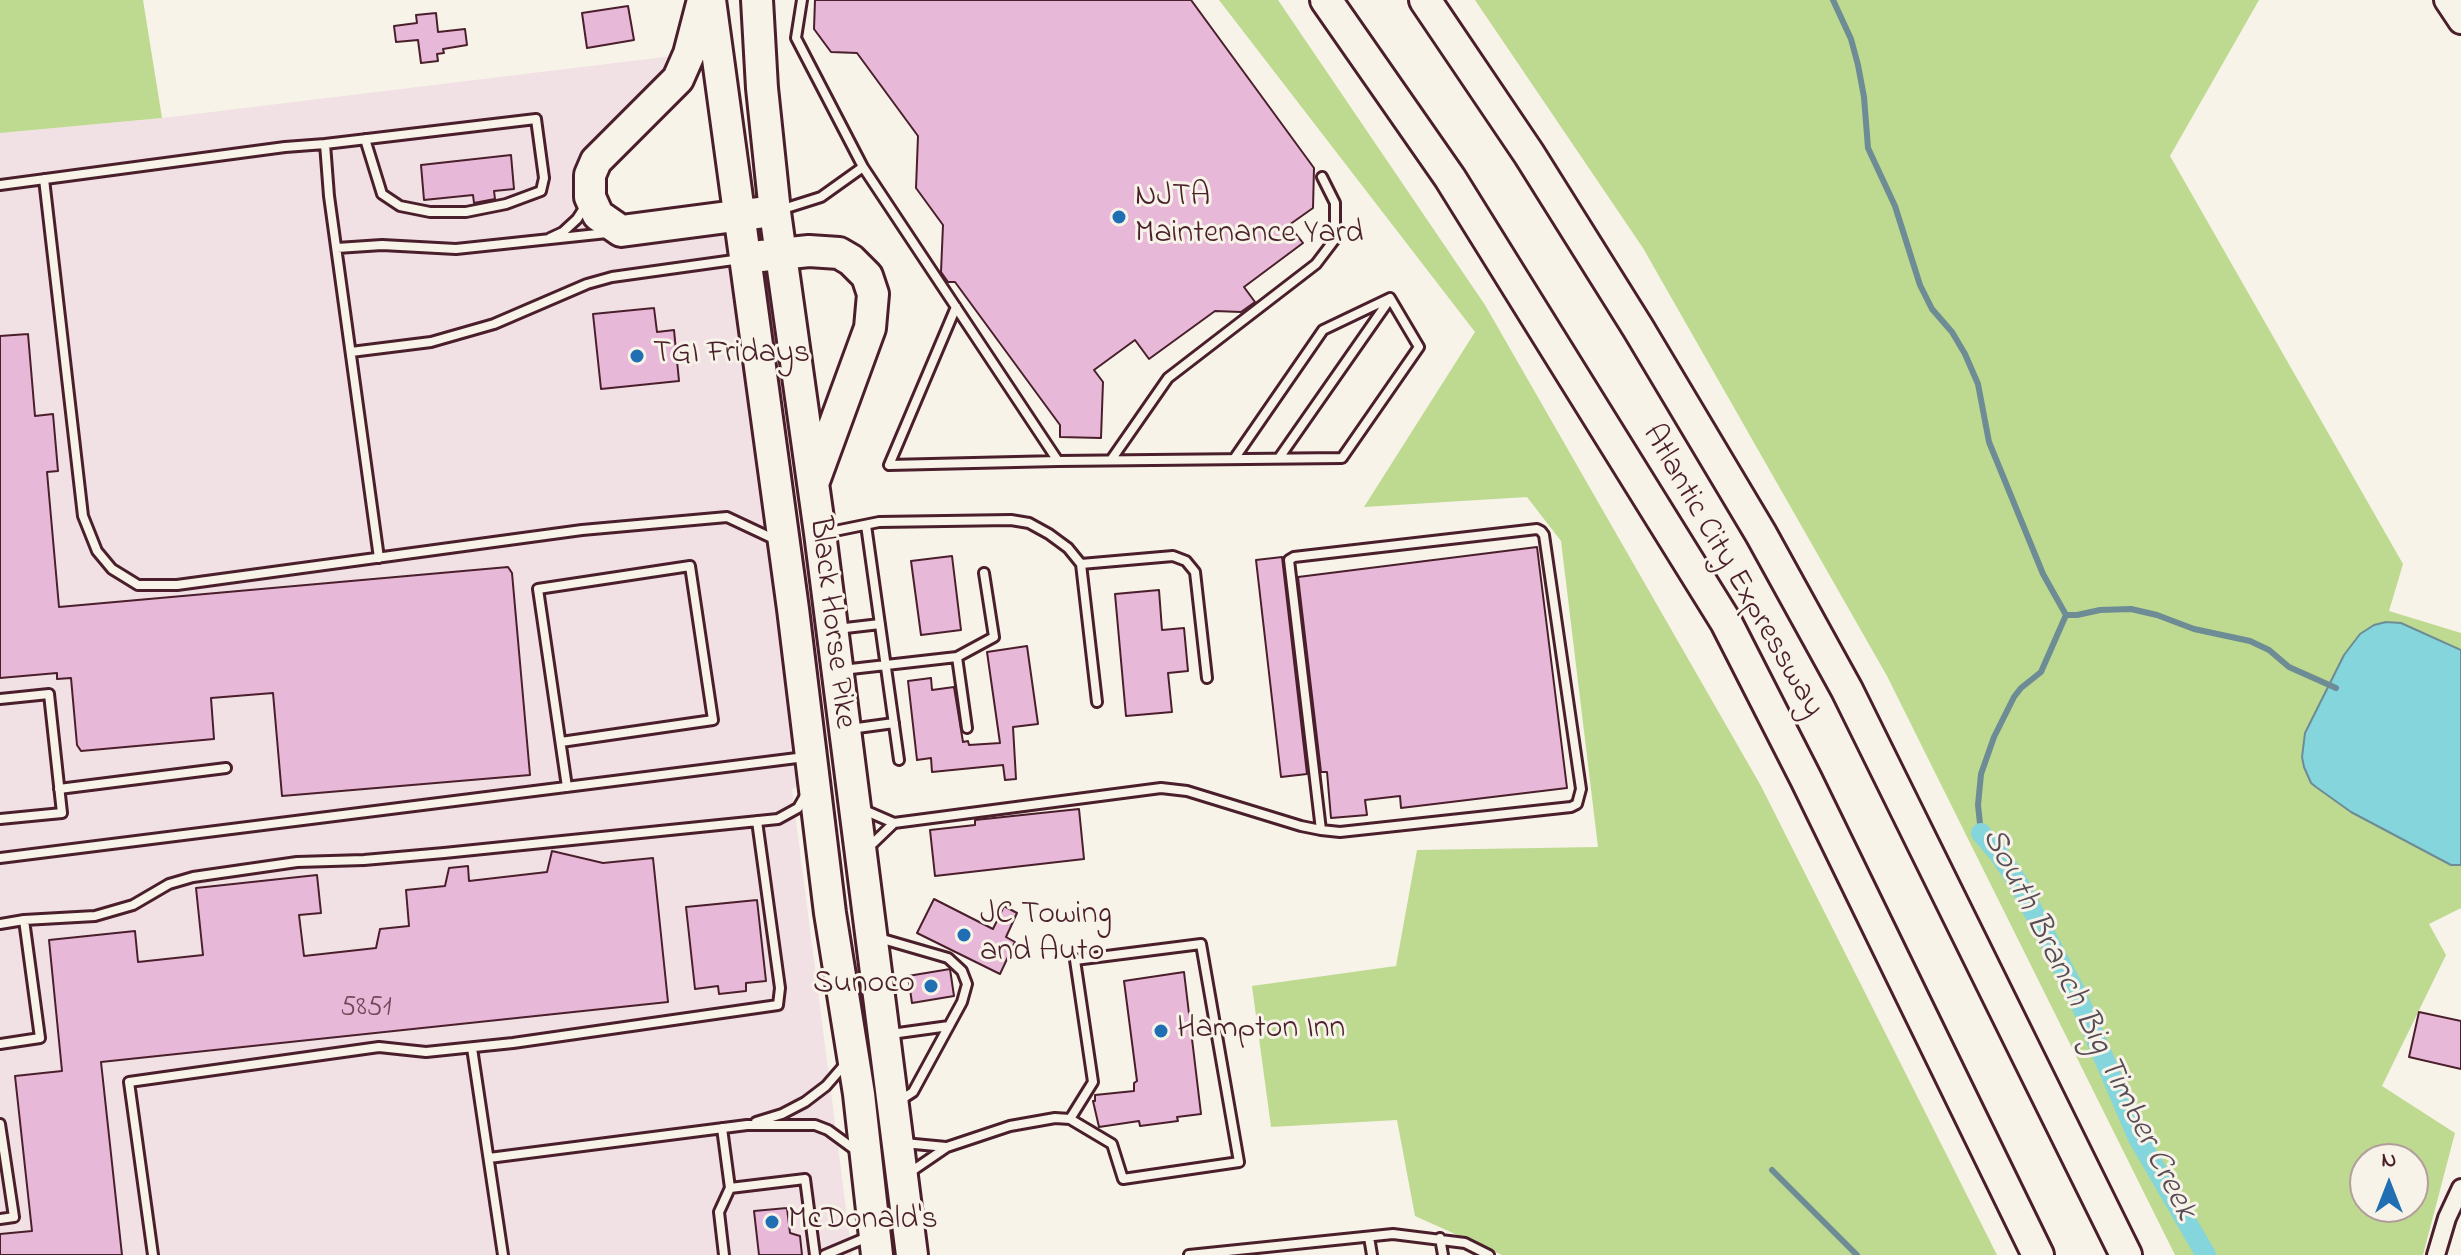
<!DOCTYPE html>
<html>
<head>
<meta charset="utf-8">
<style>
	body { margin:0 }
	#map { position:relative; width:2461px; height:1255px; overflow:hidden; background:#f7f3e8; font-family:"Indie Flower",sans-serif }
	canvas { display:block }
	.north { position:absolute; left:2349px; top:1143px; width:80px; height:80px; box-sizing:border-box; background:#f7f3e8; border:2px solid #b29e9c; border-radius:50%; rotate:0deg; font-size:22px; font-weight:700; line-height:32px; text-align:center; color:#4a1f2b }
	.north::after { content:''; display:block; margin:auto; width:28px; height:36px; background:#1f6fb2; clip-path:polygon(50% 0,100% 100%,50% 72%,0 100%) }
</style>
</head>
<body>
<div id="map">
<canvas width="2461" height="1255"></canvas>
<div class="north">N</div>
</div>
<script>
const g = document.querySelector('canvas').getContext('2d');
g.lineJoin = 'round';
function paint(path, color) { g.fillStyle = color; g.fill(path, 'evenodd'); }
const toPath = rows => new Path2D(rows.map(r => 'M' + r).join(''));
function stroke(path, color, width, dash) { g.strokeStyle = color; g.lineWidth = width; g.lineCap = dash ? 'butt' : 'round'; g.setLineDash(dash || []); g.stroke(path); }
function write(font, color, halo, rows, align = 'center') {
  g.font = font + ' "Indie Flower",sans-serif'; g.lineWidth = 6; g.setLineDash([]); g.textBaseline = 'middle'; g.strokeStyle = halo; g.fillStyle = color; for (const [text, x, y, turn = 0] of rows) {
    g.save(); g.translate(x, y); g.rotate((+turn || 0) * Math.PI / 180); g.textAlign = isNaN(turn) ? turn : align; if (halo) g.strokeText(text, 0, 0); g.fillText(text, 0, 0); g.restore();
  }
}
paint(toPath([
	[689,54,590,175,621,231,740,215,814,779,792,789,852,1255,0,1255,0,133,162,118]
]), '#f2e1e4');
paint(toPath([
	[0,0,143,0,162,118,0,133],
	[1219,0,1278,0,1485,305,1761,786,1997,1255,1502,1255,1415,1216,1397,1120,1271,1127,1252,986,1396,966,1417,850,1598,847,1561,541,1527,497,1364,507,1475,332],
	[1475,0,2259,0,2170,156,2403,564,2389,611,2461,633,2461,908,2429,924,2446,955,2382,1086,2455,1133,2423,1255,2175,1255,1887,676,1643,248],
	[2365,1159,2413,1159,2413,1207,2365,1207]
]), '#bed990');
const water = toPath([
	[2386,622,2401,623,2461,650,2461,865,2451,865,2351,812,2316,787,2311,783,2304,767,2302,757,2305,733,2344,655,2360,634,2374,625,2386,622]
]);
paint(water, '#84d5dc');
stroke(water, '#6d8c95', 2);
stroke(toPath([
	[1833,0,1851,39,1858,65,1864,97,1868,148,1895,206,1920,285,1932,309,1952,332,1965,354,1978,384,1989,442,2043,574,2066,615],
	[2066,615,2077,615,2100,610,2131,609,2157,615,2194,629,2250,641,2269,650,2289,667,2336,688],
	[1981,833,1978,805,1981,774,1994,737,2014,697,2021,688,2041,672,2066,615],
	[1772,1170,1857,1255]
]), '#6d8c95', 6);
stroke(toPath([
	[1981,833,1999,854,2019,884,2076,993,2138,1138,2206,1255]
]), '#84d5dc', 20);
const building = toPath([
	[815,0,1191,0,1314,168,1313,208,1289,225,1303,243,1244,287,1255,302,1241,312,1215,311,1149,359,1135,340,1094,370,1103,382,1101,438,1060,437,1060,425,955,282,948,282,941,272,943,225,916,188,918,136,857,53,831,52,814,29,815,0],
	[628,6,634,40,587,48,582,13,628,6],
	[436,13,438,32,465,29,467,45,443,49,444,53,437,54,438,61,421,63,418,40,396,42,394,26,417,23,416,15,436,13],
	[511,155,514,189,494,191,495,199,474,203,473,195,424,200,421,165,511,155],
	[654,308,657,332,674,330,679,381,601,389,593,314,654,308],
	[28,334,35,416,53,414,58,471,47,472,59,607,508,567,512,573,530,775,282,796,273,693,211,698,214,739,81,751,77,745,71,678,57,679,57,673,0,678,0,336,28,334],
	[1537,547,1567,788,1401,808,1400,796,1365,800,1367,815,1331,818,1327,772,1321,772,1298,577,1537,547],
	[952,556,961,630,921,635,911,561,952,556],
	[1282,557,1307,774,1281,777,1256,560,1282,557],
	[1159,590,1162,630,1184,628,1188,671,1168,673,1172,712,1126,716,1115,594,1159,590],
	[1027,646,1038,724,1013,727,1016,779,1005,780,1003,765,932,772,931,758,917,760,908,681,931,678,932,690,954,687,963,742,968,741,969,745,1000,743,987,652,1027,646],
	[1079,809,1084,859,935,876,930,830,975,825,975,820,1079,809],
	[552,851,603,863,653,858,668,1002,101,1062,122,1255,0,1255,0,1234,32,1231,15,1076,62,1071,49,940,135,931,138,962,203,955,196,888,317,875,321,913,299,915,304,956,376,948,380,929,409,926,406,890,445,886,449,868,468,866,469,881,547,872,552,851],
	[934,899,993,929,1004,906,1017,913,1006,937,1015,942,1000,974,917,933,934,899],
	[757,900,766,981,746,983,746,991,719,994,718,986,695,989,686,907,757,900],
	[950,969,954,996,912,1003,908,976,950,969],
	[1184,972,1201,1114,1177,1117,1178,1121,1140,1126,1139,1121,1099,1127,1093,1101,1095,1101,1095,1095,1134,1091,1134,1083,1137,1081,1124,981,1184,972],
	[2419,1012,2461,1021,2461,1069,2409,1057,2419,1012],
	[787,1208,790,1233,800,1236,802,1255,759,1255,754,1211,787,1208]
]);
paint(building, '#e8b8d9');
stroke(building, '#4a1f2b', 2);
const lane = toPath([
	[802,0,796,38,863,167],
	[325,144,536,119,544,178,541,191,506,204,466,212,430,212,400,206,382,194,365,139],
	[44,179,83,516,97,551,112,569,138,585,177,585,582,530,727,517,776,540],
	[0,185,285,147,325,144,329,196,379,558],
	[780,210,821,197,863,167,1058,461,1342,458,1419,347,1390,298,1323,330,1234,459],
	[550,238,563,232,577,219,586,205],
	[337,248,382,245,456,249,607,233],
	[956,307,889,465,1058,461],
	[351,352,431,342,494,324,587,284,612,277,741,259],
	[1279,458,1390,299],
	[1111,460,1168,378,1316,264,1335,239,1335,203,1322,177],
	[866,525,899,760],
	[825,533,879,522,1011,520,1029,523,1049,534,1068,548,1081,564,1097,702],
	[1081,564,1173,556,1186,561,1195,572,1207,678],
	[837,629,880,624],
	[957,657,967,728],
	[842,670,957,657,994,637,984,573],
	[0,699,49,694,62,813,0,819],
	[850,729,894,723],
	[561,742,713,720,690,566,538,589,567,787],
	[59,789,226,768],
	[864,810,894,823,867,849],
	[894,823,1161,788,1187,791,1301,826,1321,830,1340,832,1571,807,1577,804,1581,789,1544,535,1541,531,1537,529,1294,557,1289,560,1321,830],
	[0,858,805,757],
	[24,920,95,916,133,905,169,884,193,877,297,862,364,860,444,853,778,819,798,808,806,794],
	[0,924,24,920,40,1038,0,1044],
	[879,938,948,958,962,971,967,984,962,1002,913,1092,899,1101],
	[891,1034,949,1026],
	[472,1048,503,1255],
	[756,1122,782,1114,805,1102,826,1086,846,1063],
	[0,1124,14,1217,0,1219],
	[722,1128,730,1188],
	[904,1143,946,1147],
	[489,1158,747,1125,815,1125,828,1130,858,1152],
	[909,1173,947,1147,1010,1126,1055,1118,1070,1119,1112,1144,1123,1179,1239,1162,1201,944,1075,960,1093,1082,1070,1119],
	[1369,1237,1372,1255],
	[1440,1238,1443,1255],
	[153,1255,129,1082,379,1047,426,1052,513,1043,778,1005,780,988,757,821],
	[724,1255,719,1212,730,1188,805,1179,815,1255],
	[825,1255,870,1236],
	[1189,1255,1393,1234,1465,1243,1489,1255]
]);
const street = toPath([
	[2436,1255,2447,1218,2461,1188]
]);
const secondary = toPath([
	[2447,0,2461,21]
]);
const highway = toPath([
	[703,0,689,54,678,79,596,161,590,175,590,197,598,215,621,231,758,213],
	[710,0,793,609,830,913,859,1094,877,1255],
	[757,0,762,88,775,212,820,533,912,1255],
	[1326,0,1450,178,1726,622,1806,779,2038,1255],
	[1425,0,1529,154,1638,328,1761,534,1847,690,2126,1255],
	[761,256,809,251,839,253,851,260,867,276,873,294,870,328,814,481]
]);
stroke(lane, '#4a1f2b', 14);
stroke(street, '#4a1f2b', 22);
stroke(secondary, '#4a1f2b', 30);
stroke(highway, '#4a1f2b', 36);
stroke(lane, '#f7f3e8', 8);
stroke(street, '#f7f3e8', 16);
stroke(secondary, '#f7f3e8', 24);
stroke(highway, '#f7f3e8', 30);
for (const [x, y, r, color] of [
	[1119,217,8,"#1f6fb2"],
	[637,356,8,"#1f6fb2"],
	[964,935,8,"#1f6fb2"],
	[931,986,8,"#1f6fb2"],
	[1161,1031,8,"#1f6fb2"],
	[772,1222,8,"#1f6fb2"]
]) { const dot = new Path2D(); dot.arc(x, y, r, 0, 2 * Math.PI); g.fillStyle = color; g.fill(dot); stroke(dot, '#f7f3e8', 3); }
write('28px', '#724556', null, [
	["5851",366,1009]
]);
write('32px', '#4a1f2b', '#f7f3e8', [
	["NJTA",1135,199],
	["Maintenance Yard",1135,236],
	["TGI Fridays",653,356],
	["JC Towing",980,917],
	["and Auto",980,954],
	["Sunoco",915,986,"right"],
	["Hampton Inn",1177,1031],
	["McDonald's",788,1222]
], 'left');
write('32px', '#4a1f2b', '#f7f3e8', [
	["Atlantic City Expressway",1731,572,60],
	["Black Horse Pike",830,623,83]
]);
write('italic 34px', '#584c57', '#f7f3e8', [
	["South Branch Big Timber Creek",2087,1025,63]
]);
</script>
</body>
</html>
